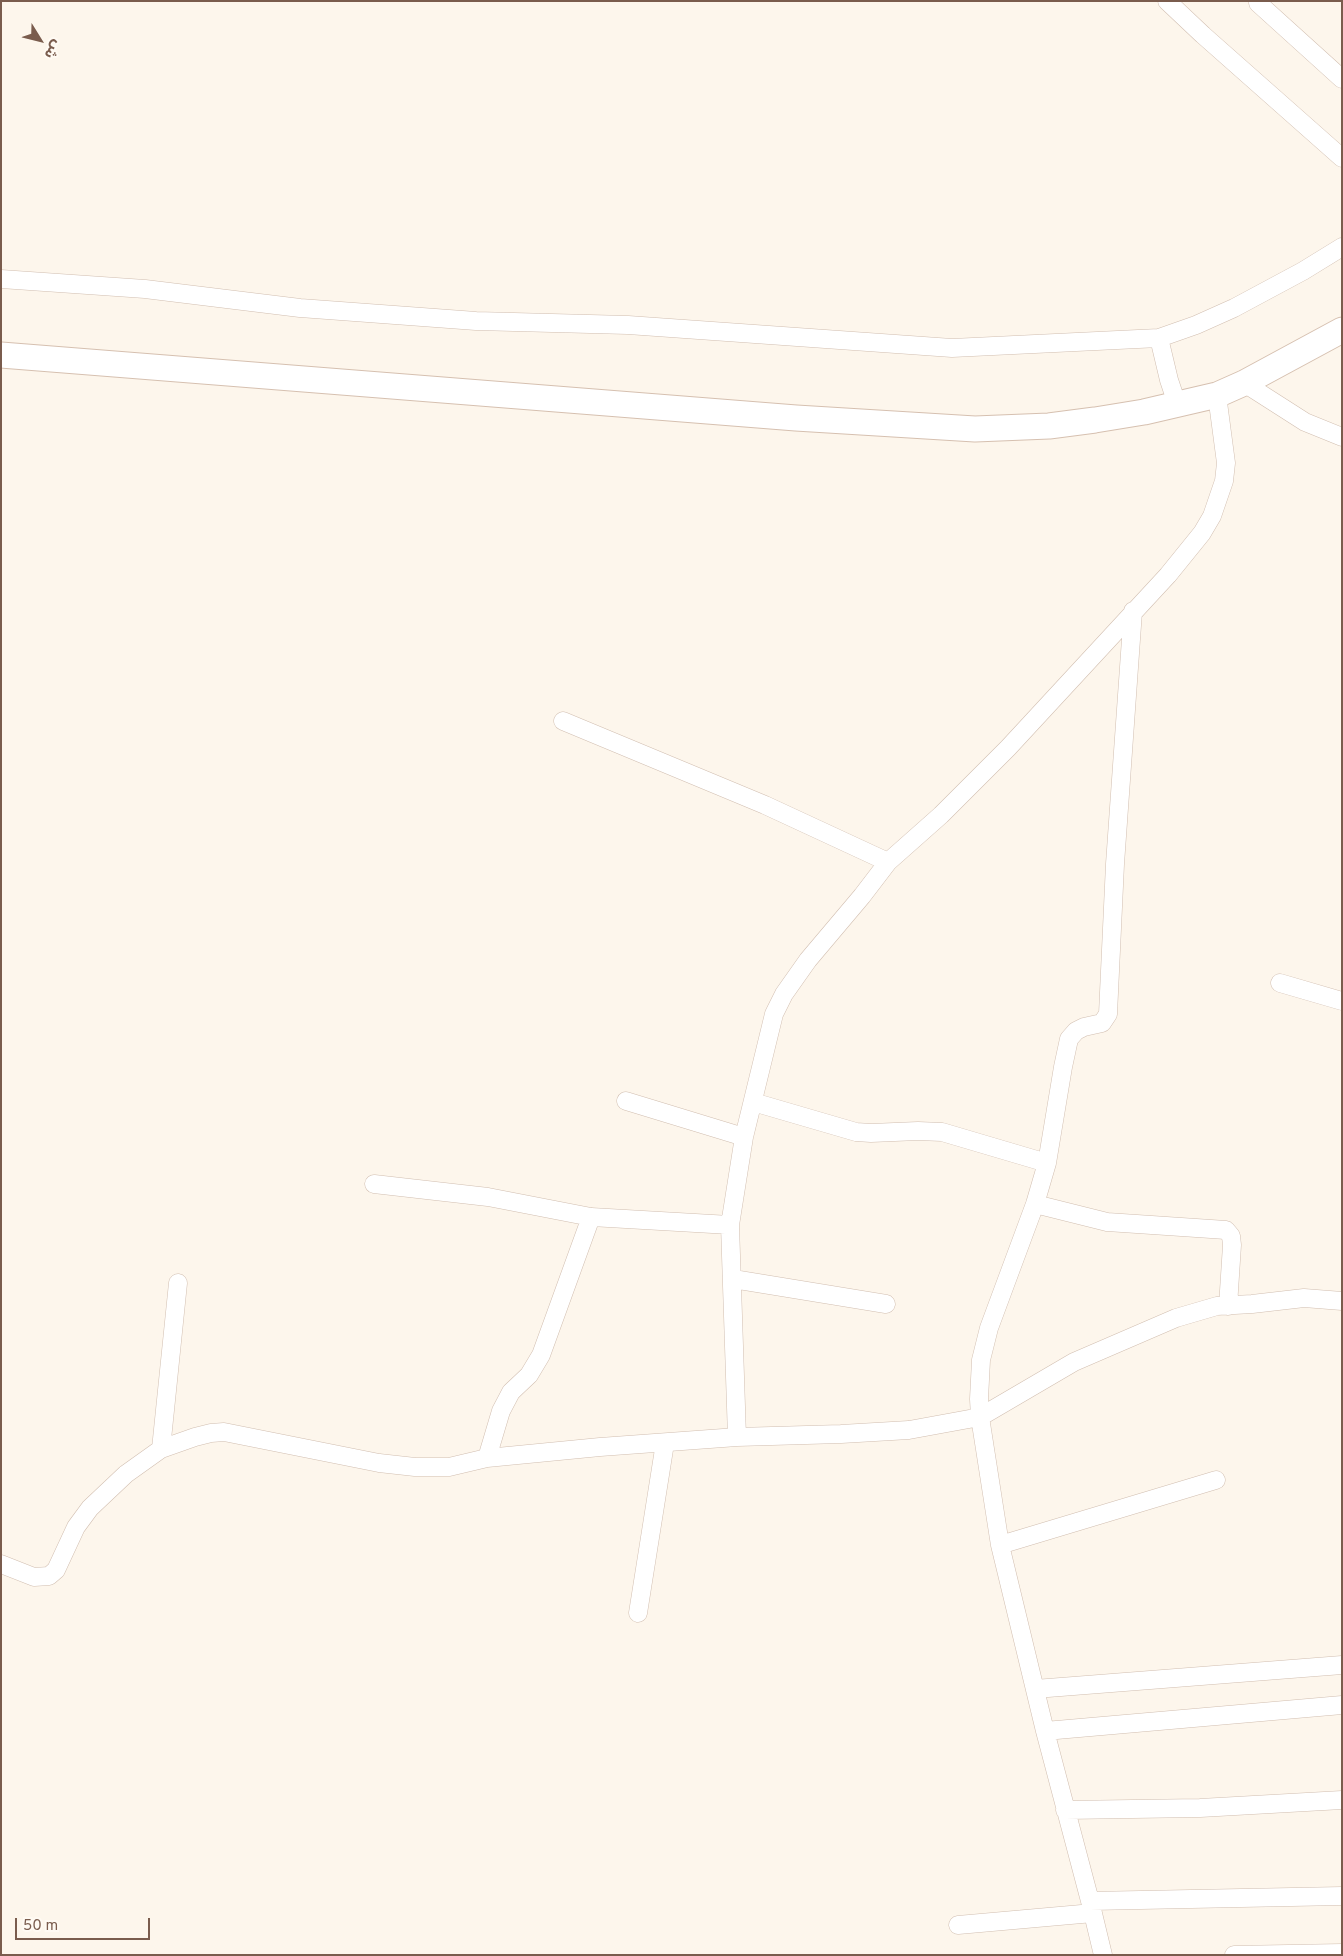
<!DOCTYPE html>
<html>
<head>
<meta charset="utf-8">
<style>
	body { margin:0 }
	#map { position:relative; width:1343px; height:1956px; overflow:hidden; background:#fdf6ec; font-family:Overpass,"Noto Sans Arabic",sans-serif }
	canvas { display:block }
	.frame { position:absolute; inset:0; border:2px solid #7a5c4d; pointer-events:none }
	.north { position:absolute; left:15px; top:15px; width:50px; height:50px; -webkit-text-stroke:4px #fffaf3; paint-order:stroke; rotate:126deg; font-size:14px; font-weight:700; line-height:20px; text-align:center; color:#7a5c4d }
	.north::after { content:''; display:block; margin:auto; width:18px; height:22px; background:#7a5c4d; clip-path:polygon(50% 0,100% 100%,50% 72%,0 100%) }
	.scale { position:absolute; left:15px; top:1918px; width:135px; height:22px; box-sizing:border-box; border:2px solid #7a5c4d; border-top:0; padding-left:6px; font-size:15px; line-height:18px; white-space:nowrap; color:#7a5c4d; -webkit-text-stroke:4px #fffaf3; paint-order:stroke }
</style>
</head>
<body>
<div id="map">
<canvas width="1343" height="1956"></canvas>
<div class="frame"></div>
<div class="north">ش</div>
<div class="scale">50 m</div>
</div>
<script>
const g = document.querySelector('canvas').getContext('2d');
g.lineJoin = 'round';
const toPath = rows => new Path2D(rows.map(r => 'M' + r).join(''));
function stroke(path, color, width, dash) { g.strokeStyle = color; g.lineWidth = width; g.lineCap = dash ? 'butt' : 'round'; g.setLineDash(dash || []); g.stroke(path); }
const street = toPath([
	[1167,1,1203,35,1342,158],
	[1258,3,1342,79],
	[1,279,145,289,300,308,476,321,628,325,952,348,1159,338,1196,325,1234,308,1303,271,1342,247],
	[1159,338,1169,380,1177,404],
	[1244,383,1305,422,1342,437],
	[563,721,765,805,888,862],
	[1280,983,1342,1001],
	[626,1101,744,1137],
	[753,1102,856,1132,871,1133,918,1131,942,1132,1047,1163],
	[374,1184,488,1197,591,1217,730,1225],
	[1035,1204,1107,1222,1226,1230,1231,1236,1232,1245,1228,1306],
	[733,1279,886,1304],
	[737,1437,730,1225,744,1137,774,1014,784,994,808,960,862,896,888,862,941,815,1008,748,1168,575,1202,533,1212,516,1224,481,1226,463,1217,395],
	[161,1449,178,1283],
	[487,1458,501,1411,511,1392,529,1375,541,1355,591,1217],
	[1000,1545,1216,1480],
	[1,1564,34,1577,49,1576,56,1570,76,1527,90,1508,126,1474,161,1449,195,1437,211,1433,224,1432,379,1463,415,1467,449,1467,487,1458,600,1447,737,1437,841,1434,909,1430,980,1417,1074,1362,1176,1318,1217,1306,1252,1304,1304,1298,1342,1301],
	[638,1613,665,1443],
	[1035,1689,1342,1665],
	[1045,1731,1342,1705],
	[1065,1810,1200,1808,1342,1800],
	[1090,1901,1342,1896],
	[958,1925,1093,1913],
	[1103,1955,1090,1901,1045,1731,1000,1545,980,1417,979,1399,981,1360,989,1328,1035,1204,1047,1163,1063,1067,1069,1039,1076,1031,1084,1027,1102,1023,1108,1014,1115,864,1133,611],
	[1234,1955,1342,1953]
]);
const secondary = toPath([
	[1,355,796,418,975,429,1049,426,1095,420,1144,412,1217,395,1244,383,1342,330]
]);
stroke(street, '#d1beb0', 19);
stroke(secondary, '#d6c0b0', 27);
stroke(street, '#fff', 18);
stroke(secondary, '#fff', 25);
</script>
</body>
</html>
